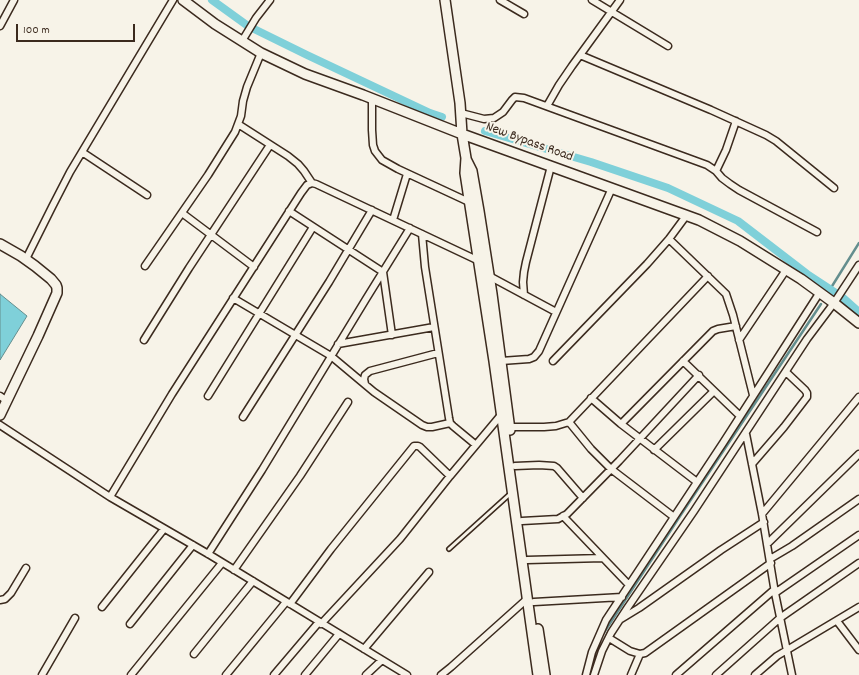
<!DOCTYPE html>
<html>
<head>
<meta charset="utf-8">
<style>
	body { margin:0 }
	#map { position:relative; width:859px; height:675px; overflow:hidden; background:#f7f3e8; font-family:Dekko,sans-serif }
	canvas { display:block }
	.scale { position:absolute; left:16px; top:24px; width:119px; height:18px; box-sizing:border-box; border:2px solid #3b2a1e; border-top:0; padding-left:5px; font-size:12px; line-height:14px; white-space:nowrap; color:#3b2a1e; -webkit-text-stroke:3px #f7f3e8; paint-order:stroke }
</style>
</head>
<body>
<div id="map">
<canvas width="859" height="675"></canvas>
<div class="scale">100 m</div>
</div>
<script>
const g = document.querySelector('canvas').getContext('2d');
g.lineJoin = 'round';
function paint(path, color) { g.fillStyle = color; g.fill(path, 'evenodd'); }
const toPath = rows => new Path2D(rows.map(r => 'M' + r).join(''));
function stroke(path, color, width, dash) { g.strokeStyle = color; g.lineWidth = width; g.lineCap = dash ? 'butt' : 'round'; g.setLineDash(dash || []); g.stroke(path); }
function write(font, color, halo, rows, align = 'center') {
  g.font = font + ' Dekko,sans-serif'; g.lineWidth = 4; g.setLineDash([]); g.textBaseline = 'middle'; g.strokeStyle = halo; g.fillStyle = color; for (const [text, x, y, turn = 0] of rows) {
    g.save(); g.translate(x, y); g.rotate((+turn || 0) * Math.PI / 180); g.textAlign = isNaN(turn) ? turn : align; if (halo) g.strokeText(text, 0, 0); g.fillText(text, 0, 0); g.restore();
  }
}
const water = toPath([
	[0,294,27,316,0,360,0,294]
]);
paint(water, '#7fd0d9');
stroke(water, '#648e8e', 1);
stroke(toPath([
	[829,291,859,243],
	[601,637,684,510,821,304]
]), '#648e8e', 2.5);
stroke(toPath([
	[212,0,248,26,307,55,430,113,442,117],
	[485,131,591,162,668,188,738,221,807,274,842,297,859,312]
]), '#7fd0d9', 8);
const lane = toPath([
	[449,549,510,494]
]);
const street = toPath([
	[500,0,524,14],
	[592,0,668,46],
	[0,26,14,0],
	[242,41,256,18,270,0],
	[580,55,711,110,766,135,776,141,834,188],
	[372,98,372,130,373,145,375,151,382,160,398,169,469,202],
	[547,106,559,85,572,66,620,0],
	[461,113,484,119,494,118,503,112,512,100,515,97,524,98,707,165,716,171,722,178,730,184,739,190,817,232],
	[238,124,288,156,298,164,304,171,312,183],
	[82,152,147,195],
	[716,171,726,150,736,121],
	[289,211,383,272,392,335],
	[182,213,254,267],
	[393,220,407,174],
	[422,234,425,267,449,418,450,423,453,426,476,445],
	[669,239,726,294,733,315,753,395],
	[26,259,52,207,70,172,173,0],
	[145,266,208,175,235,132,241,116,243,101,247,87,261,53],
	[489,276,556,312],
	[524,295,523,282,524,272,526,262,551,166],
	[233,298,331,356,374,392,422,425,427,427,432,427,450,423],
	[144,340,189,268,270,145],
	[739,340,786,270],
	[338,344,434,327],
	[501,361,529,359,534,357,539,351,612,188],
	[553,361,647,264,669,239,686,216],
	[683,361,740,416],
	[365,384,364,379,365,375,370,371,438,353],
	[0,396,7,401],
	[208,396,313,227],
	[591,398,621,424,697,482],
	[243,417,329,282,372,210],
	[569,422,591,449,611,469,674,517],
	[621,424,713,331,718,329,736,326],
	[0,425,110,497,210,555,407,675],
	[509,427,544,427,556,426,569,422,708,276],
	[746,434,762,514,775,593,792,675],
	[654,450,714,391],
	[752,464,784,427,807,397,807,393,805,390,786,372],
	[515,466,539,465,554,466,557,468,583,498],
	[110,497,172,394,301,193,307,185,312,183,316,184,479,261],
	[762,514,859,397],
	[563,516,629,585],
	[522,521,558,519,567,514,619,461,699,375],
	[767,544,859,454],
	[208,554,262,470,366,299,410,228],
	[770,559,792,546,859,499],
	[527,560,603,558],
	[234,570,300,476,348,402],
	[775,593,859,535],
	[0,600,5,599,11,593,26,568],
	[534,602,622,597],
	[290,604,331,549,414,446,418,446,420,447,450,476],
	[102,607,164,529],
	[621,619,639,608,721,550,764,522],
	[837,621,859,650],
	[130,624,193,545],
	[321,624,400,539,450,476,501,415],
	[609,638,630,651,640,654,645,653,771,563],
	[364,649,429,572],
	[194,654,253,581],
	[42,675,75,618],
	[131,675,222,563],
	[226,675,286,602],
	[274,675,319,622],
	[305,675,339,634],
	[366,675,382,660],
	[441,675,451,667,527,599],
	[586,675,592,652,606,620,723,443,820,292],
	[594,675,602,651,611,633,628,607,694,511,807,339,834,303,859,265],
	[631,675,640,654],
	[676,675,775,589],
	[716,675,780,618,859,563],
	[755,675,777,656,859,607]
]);
const secondary = toPath([
	[183,0,215,24,261,53,305,74,363,95,462,134,699,220,740,241,801,279,834,303,859,323],
	[445,0,460,103,462,134,466,158,465,173,494,361,538,675],
	[466,159,472,171,479,211,492,294,510,430],
	[0,244,21,256,35,266,51,279,56,285,57,288,57,293,38,336,0,415],
	[538,629,545,675]
]);
stroke(lane, '#3b2a1e', 6);
stroke(street, '#3b2a1e', 9);
stroke(secondary, '#3b2a1e', 12);
stroke(lane, '#f7f3e8', 3);
stroke(street, '#f7f3e8', 6);
stroke(secondary, '#f7f3e8', 9);
write('14px', '#3b2a1e', '#f7f3e8', [
	["New Bypass Road",529,143,20]
]);
</script>
</body>
</html>
